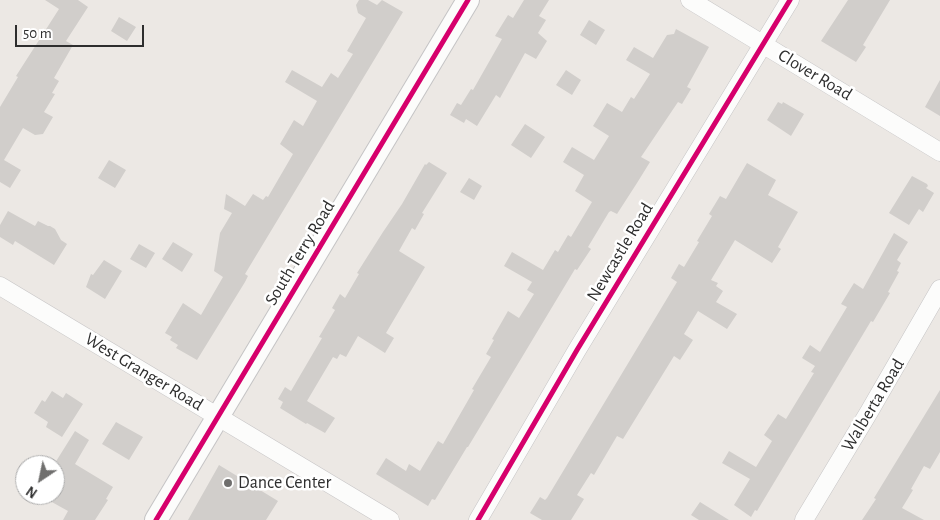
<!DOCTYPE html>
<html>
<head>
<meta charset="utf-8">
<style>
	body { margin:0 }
	#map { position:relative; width:940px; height:520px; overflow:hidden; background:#ece8e4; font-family:"Alegreya Sans",sans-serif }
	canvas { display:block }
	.north { position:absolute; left:15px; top:455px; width:50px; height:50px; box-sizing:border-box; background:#fff; border:1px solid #ababab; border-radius:50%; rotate:214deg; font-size:14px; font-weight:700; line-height:20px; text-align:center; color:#2e2e2e }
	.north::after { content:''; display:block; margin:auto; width:18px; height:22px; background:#706f6e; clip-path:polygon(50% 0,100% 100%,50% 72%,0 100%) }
	.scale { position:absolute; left:15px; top:25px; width:129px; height:22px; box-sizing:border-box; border:2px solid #2e2e2e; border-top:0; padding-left:6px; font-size:15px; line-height:18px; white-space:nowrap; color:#2e2e2e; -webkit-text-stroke:4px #fff; paint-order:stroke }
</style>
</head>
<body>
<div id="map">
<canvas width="940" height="520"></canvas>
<div class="north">N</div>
<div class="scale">50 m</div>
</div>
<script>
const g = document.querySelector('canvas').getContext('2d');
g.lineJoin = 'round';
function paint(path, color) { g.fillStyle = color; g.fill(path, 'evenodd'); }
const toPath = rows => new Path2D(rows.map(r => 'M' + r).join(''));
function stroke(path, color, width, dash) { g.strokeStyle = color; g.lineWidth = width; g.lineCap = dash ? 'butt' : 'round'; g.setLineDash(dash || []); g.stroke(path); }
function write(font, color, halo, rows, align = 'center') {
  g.font = font + ' "Alegreya Sans",sans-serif'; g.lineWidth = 5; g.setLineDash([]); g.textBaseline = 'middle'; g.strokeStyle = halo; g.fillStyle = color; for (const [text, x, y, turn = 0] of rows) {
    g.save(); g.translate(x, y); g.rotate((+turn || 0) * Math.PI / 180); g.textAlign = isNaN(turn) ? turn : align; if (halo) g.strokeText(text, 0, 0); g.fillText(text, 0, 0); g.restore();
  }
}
paint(toPath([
	[45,0,78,0,88,7,66,41,73,45,54,78,59,81,52,93,55,94,44,112,53,117,43,134,35,135,23,128,4,160,21,170,10,188,0,182,0,107,18,77,16,76,59,9],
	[359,0,368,0,377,5,382,0,403,12,245,274,248,276,245,282,197,360,176,348,178,345,170,340,172,337,165,333,183,303,201,315,223,277,214,271,220,233,232,213,224,209,226,194,245,206,253,194,263,200,266,196,268,197,293,154,280,144,294,120,303,126,317,101,285,82,292,70,322,87,331,73,338,78,353,54,347,51,366,18,358,13,356,5],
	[524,0,549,0,539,16,546,20,538,33,547,41,536,59,525,53,500,98,496,95,477,126,466,119,464,123,450,115,457,103,461,105,471,89,473,90,502,39,495,36,508,15,513,18],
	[848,0,890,0,863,45,866,47,856,62,821,41],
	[119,17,136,27,127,41,111,31],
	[589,20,605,30,596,45,580,35],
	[676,29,709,47,687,87,691,89,682,104,678,102,641,157,650,162,637,183,617,214,611,211,609,212,588,247,591,249,577,270,575,269,468,447,467,447,435,500,432,499,428,506,376,474,386,458,406,471,409,464,420,471,438,441,443,444,474,390,472,389,491,357,486,354,494,340,492,339,508,311,519,318,534,294,527,290,532,282,504,266,512,252,543,270,555,250,558,252,568,235,571,237,592,202,575,191,584,175,563,162,572,147,594,160,609,136,593,126,607,103,622,112,631,97,634,99,650,74,626,60,634,47,653,58,667,35,674,34],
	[566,70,581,80,572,95,556,85],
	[940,80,940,116,925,107],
	[778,102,782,104,783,102,804,114,791,136,767,120],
	[525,124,545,137,531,158,511,145],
	[109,160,126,170,115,188,98,178],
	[429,162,447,173,422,213,424,214,415,230,412,228,399,251,425,267,386,333,394,338,385,353,358,336,346,357,340,354,337,359,333,357,307,401,335,418,325,433,307,423,306,424,280,408,283,402,278,399,285,387,291,391,322,338,319,337,335,310,332,308,340,294,345,298,359,274,357,273,383,232,402,204,425,164,426,165],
	[747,163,776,180,768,195,798,212,778,247,781,249,772,263,735,240,711,280,718,283,716,286,723,291,716,302,737,314,727,329,698,311,684,334,693,340,680,360,674,356,623,439,617,436,594,475,591,473,577,495,584,499,571,520,542,520,530,513,540,497,545,500,547,498,677,282,671,278,679,264,684,267,699,242,697,241,712,216,709,214,720,196,726,199],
	[912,176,927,184,928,186,926,188,934,193,923,212,919,209,909,225,889,213],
	[469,178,482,186,474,200,460,192],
	[8,211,35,226,38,221,48,226,50,226,55,229,61,240,67,244,54,265,15,241,13,245,0,237,0,225],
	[894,233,908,242,897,260,901,263,897,271,899,272,888,292,890,293,873,322,871,321,757,511,755,510,751,517,734,505,750,479,722,463,729,451,756,467,772,441,764,435,778,414,786,419,814,373,811,372,815,366,802,358,810,345,820,352,847,307,841,304,854,283,863,289],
	[173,242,193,254,182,272,162,259],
	[139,244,155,253,146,268,130,259],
	[104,260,122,271,105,299,86,287,91,274,93,275],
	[940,390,940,452,930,469,924,466,911,489,913,490,902,508,924,520,862,520,876,499,874,498],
	[52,391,63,398,66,393,83,404,62,437,46,427,48,422,34,413,42,400,45,402],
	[116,422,143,437,129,460,102,444],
	[75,431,89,440,75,464,113,487,106,499,108,500,95,520,63,520,68,511,50,501,55,495,55,463],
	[219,465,278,501,266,520,188,520],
	[700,502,729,520,699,520,691,515]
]), '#d1cecb');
const minor = toPath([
	[690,0,940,152],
	[0,286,390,520],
	[478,520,577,350,790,0],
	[804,520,869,412,940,289]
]);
const tertiary = toPath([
	[156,520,468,0]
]);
stroke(minor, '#c5c4c5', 19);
stroke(tertiary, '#c5c4c5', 24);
stroke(minor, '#fcfcfb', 18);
stroke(tertiary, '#fcfcfb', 22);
stroke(toPath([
	[156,520,468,0],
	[478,520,577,350,790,0]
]), '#d6006c', 5);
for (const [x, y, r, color] of [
	[228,483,5,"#706f6e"]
]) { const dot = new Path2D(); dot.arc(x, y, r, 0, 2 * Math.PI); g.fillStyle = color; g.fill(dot); stroke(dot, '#fff', 2); }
write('18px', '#2e2e2e', '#fff', [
	["Clover Road",815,75,31],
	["Newcastle Road",620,252,-59],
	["South Terry Road",300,253,-59],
	["West Granger Road",144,372,31],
	["Walberta Road",873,405,-59]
]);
write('18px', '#2e2e2e', '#fff', [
	["Dance Center",238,483]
], 'left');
</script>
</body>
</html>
